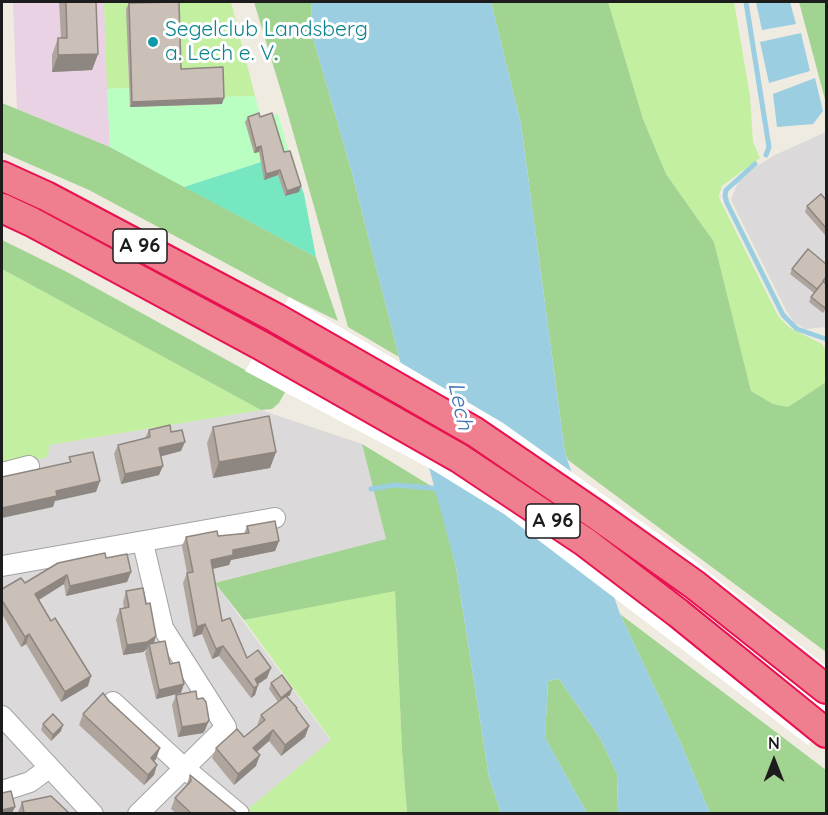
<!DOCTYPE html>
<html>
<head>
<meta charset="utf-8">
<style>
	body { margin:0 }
	#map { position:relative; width:828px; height:815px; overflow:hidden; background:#efebe1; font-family:Quicksand,sans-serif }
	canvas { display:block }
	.frame { position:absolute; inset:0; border:3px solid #1c1c1c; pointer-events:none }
	.north { position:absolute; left:744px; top:731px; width:60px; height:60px; -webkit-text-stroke:4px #fff; paint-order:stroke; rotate:0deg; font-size:16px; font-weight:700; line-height:24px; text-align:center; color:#1c1c1c }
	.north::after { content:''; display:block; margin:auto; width:21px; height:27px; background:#1c1c1c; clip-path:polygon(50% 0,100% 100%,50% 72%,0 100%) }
</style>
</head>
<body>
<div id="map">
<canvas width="828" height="815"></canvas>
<div class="frame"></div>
<div class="north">N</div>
</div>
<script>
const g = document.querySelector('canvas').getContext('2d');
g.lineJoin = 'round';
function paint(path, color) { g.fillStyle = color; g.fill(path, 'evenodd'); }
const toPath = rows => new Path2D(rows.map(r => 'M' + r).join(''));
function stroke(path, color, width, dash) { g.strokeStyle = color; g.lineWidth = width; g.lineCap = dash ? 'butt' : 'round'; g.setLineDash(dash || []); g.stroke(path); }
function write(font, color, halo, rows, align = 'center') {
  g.font = font + ' Quicksand,sans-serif'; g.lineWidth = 6; g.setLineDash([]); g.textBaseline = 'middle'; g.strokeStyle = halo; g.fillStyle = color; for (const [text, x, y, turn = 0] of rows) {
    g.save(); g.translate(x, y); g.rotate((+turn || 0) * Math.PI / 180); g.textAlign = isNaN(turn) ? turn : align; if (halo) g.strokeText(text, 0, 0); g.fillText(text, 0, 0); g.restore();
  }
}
paint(toPath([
	[826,132,826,327,805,329,794,322,786,310,731,200,738,182,757,166,775,155],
	[261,410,362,444,386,539,215,583,331,741,249,809,253,813,2,813,2,467,49,445]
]), '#dbd9d9');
paint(toPath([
	[13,2,104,2,110,147,17,109]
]), '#e9d2e3');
paint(toPath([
	[104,2,143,2,143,8,127,9,129,88,107,89],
	[178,2,231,2,255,96,222,97,179,74],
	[608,2,734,2,750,96,753,142,760,158,722,186,719,195,720,200,778,316,790,328,822,344,826,350,826,382,788,407,773,404,751,391,714,242,666,174,643,119],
	[2,269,261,410,49,445,48,457,2,467],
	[395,590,402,750,407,813,253,814,248,809,331,740,244,620]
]), '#c3efa0');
paint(toPath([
	[254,2,311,2,312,34,352,173,399,357,348,327,287,111],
	[491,2,608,2,643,119,666,174,714,242,751,391,773,404,788,407,826,382,826,652,568,460,565,453,521,124],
	[799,2,826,2,826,103],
	[2,103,110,147,316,257,338,321,289,297,89,190,2,152],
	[2,240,67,272,285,392,279,403,272,409,261,410,2,269],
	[362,444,436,489,456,567,489,777,501,813,407,813,402,750,395,591,244,620,215,583,386,539],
	[620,614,826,770,826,813,710,813,679,739],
	[559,679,600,738,617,774,618,811,622,813,587,813,545,738,548,681]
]), '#a1d391');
paint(toPath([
	[129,88,131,107,222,104,222,97,255,96,261,118,278,114,289,153,184,187,110,147,107,89]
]), '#b8ffc1');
paint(toPath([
	[289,153,304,194,316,257,184,187]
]), '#76e7c1');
paint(toPath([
	[311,2,491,2,521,124,565,453,620,614,679,739,710,813,622,814,618,811,617,774,600,738,559,679,548,681,545,738,587,813,501,813,489,777,456,567,399,357,352,173,312,34],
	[756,2,790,2,796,24,762,30],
	[801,33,810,71,769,83,760,42],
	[815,78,823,111,813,124,777,127,773,94]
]), '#9ccee2');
paint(toPath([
	[289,297,503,423,681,550,826,666,826,726,823,730,808,745,504,514,431,469,245,371]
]), '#fff');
stroke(toPath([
	[746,2,769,147,766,155],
	[755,164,726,190,725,196,727,203,783,315,797,329,826,339],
	[371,489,395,485,443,489]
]), '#9ccee2', 5);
const minor = toPath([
	[2,473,29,466],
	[2,566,275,518],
	[113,702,183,767,239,814],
	[2,716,93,814],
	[2,791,30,782,49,768],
	[138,814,226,727,163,628,143,543]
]);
const highway = toPath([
	[2,176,46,196,276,318,475,432,598,516,695,585,826,689],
	[2,208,32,222,260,345,459,458,585,542,678,613,826,733]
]);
stroke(minor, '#a3a3a3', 22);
stroke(highway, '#e91250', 32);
stroke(minor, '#fff', 20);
stroke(highway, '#ef7f8e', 28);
paint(toPath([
	[59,2,96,2,98,54,92,70,52,72,52,55,58,38,61,38],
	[129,3,181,69,222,104,130,107,126,9],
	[248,117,260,117,284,152,301,186,299,192,285,196,278,175,264,180,259,152,254,153,245,122],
	[826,200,826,236,805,212,807,206],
	[826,264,826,280,825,282,826,284,826,309,823,313,809,302,811,297,814,293,790,274,792,269],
	[213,427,276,452,270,468,213,478,207,443],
	[149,430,171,432,181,451,161,456,159,475,121,484,114,454,118,445,145,438],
	[247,526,279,541,275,551,231,560,229,565,213,569,222,621,247,658,267,678,258,684,255,695,251,698,219,656,212,659,202,634,193,637,183,583,187,573,182,546,186,537,218,536,244,534],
	[106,558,131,572,127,582,66,596,64,584,39,600,88,686,61,702,26,644,21,647,2,614,2,589,25,583],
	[126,591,154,643,170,664,181,693,156,699,145,653,147,649,143,652,123,655,116,619,120,609,124,608,123,602],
	[271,683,292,689,290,695,287,697,309,726,305,737,281,756,269,741,257,752,256,766,234,785,212,758,216,748,244,737,257,726,261,715,278,702,269,689],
	[176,695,197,699,209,720,205,730,203,733,178,737,172,705],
	[109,701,160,748,156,759,154,761,154,775,144,785,79,725,83,714],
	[43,724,61,731,51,741,41,730],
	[190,775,237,813,176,813,171,809,175,798,186,786],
	[22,802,69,813,19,813,18,812]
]), '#afa59d');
paint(toPath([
	[98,54,92,70,52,72,58,55],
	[224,98,222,104,130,107,132,102],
	[261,146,259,152,254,153,256,148],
	[280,170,278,175,264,180,266,174],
	[301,186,299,192,285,196,287,191],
	[185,442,181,451,155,458,159,448],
	[276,452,270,468,213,478,219,462],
	[163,466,159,475,121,484,125,474],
	[100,481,96,492,55,501,53,507,2,518,2,508,56,491],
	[279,541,275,551,231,560,229,565,207,570,211,560,233,550],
	[131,572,127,582,66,596,70,586],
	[67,575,64,584,32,604,35,594],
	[205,624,202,634,193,637,197,627],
	[29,634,26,644,21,647,25,637],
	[156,636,153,646,149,644,147,649,143,652,123,655,127,645],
	[223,646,219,656,212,659,216,649],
	[271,668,267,678,254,687,255,679],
	[91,676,88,686,61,702,65,692],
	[184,684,181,693,156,699,159,690],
	[258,685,255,695,251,698,254,688],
	[292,689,290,695,279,703,281,698],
	[209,720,205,730,203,733,178,737,182,727],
	[63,725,61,731,51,741,53,735],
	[309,726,305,737,281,756,285,745],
	[273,730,269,741,249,758,253,748],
	[160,748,156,759,147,768,151,758],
	[260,755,256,766,234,785,238,774],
	[157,765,154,775,144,785,148,775],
	[15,807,12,813,2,813,2,810]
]), '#8e8680');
const building = toPath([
	[66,2,96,2,98,54,58,55,58,38,67,38,66,2],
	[179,2,181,69,223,67,224,98,132,102,129,3,179,2],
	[259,113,260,117,272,113,284,152,290,151,301,186,287,191,280,170,266,174,261,146,256,148,248,117,259,113],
	[821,194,826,200,826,228,807,206,821,194],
	[808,249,826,264,826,277,823,281,826,284,826,306,825,308,811,297,823,282,817,289,792,269,808,249],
	[269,416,276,452,219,462,213,427,269,416],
	[170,425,171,432,182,430,185,442,159,448,163,466,125,474,118,445,150,437,149,430,170,425],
	[93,452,100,481,56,491,57,496,2,508,2,477,71,462,69,457,93,452],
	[275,521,279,541,233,550,233,555,211,560,222,621,230,618,247,658,258,650,271,668,255,679,258,685,254,688,223,646,216,649,205,624,197,627,187,573,193,572,186,537,217,531,218,536,249,533,247,526,275,521],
	[105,553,106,558,127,554,131,572,70,586,67,575,35,594,51,621,55,618,91,676,65,692,29,634,25,637,3,602,2,603,2,589,21,578,25,583,58,563,105,553],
	[143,588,146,604,150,603,156,636,147,642,127,645,120,609,129,607,126,591,143,588],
	[165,641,170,664,179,662,184,684,159,690,149,644,165,641],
	[282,675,292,689,281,698,271,683,282,675],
	[196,691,197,699,203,698,206,702,209,720,207,723,182,727,176,695,196,691],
	[103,693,109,701,160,748,151,758,157,765,148,775,83,714,103,693],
	[286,696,297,708,296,709,309,726,285,745,273,730,253,748,260,755,238,774,216,748,237,729,244,737,265,720,261,715,286,696],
	[53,714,63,725,53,735,43,724,53,714],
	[190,775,237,813,191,813,175,798,191,781,190,775],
	[11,791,15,807,2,810,2,793,11,791],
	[51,796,69,813,24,813,22,802,51,796]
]);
paint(building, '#cbc0b7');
stroke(building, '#8e8680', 1.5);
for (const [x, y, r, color] of [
	[153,42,6,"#0f9aa8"]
]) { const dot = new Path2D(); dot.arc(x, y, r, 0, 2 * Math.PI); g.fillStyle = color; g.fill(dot); stroke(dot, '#fff', 2); }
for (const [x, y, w] of [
	[140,246,54],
	[553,521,54]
]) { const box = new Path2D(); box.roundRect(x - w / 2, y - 17, w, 34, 4.5); g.fillStyle = '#fff'; g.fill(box); stroke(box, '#1c1c1c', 1.5); }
write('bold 20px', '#1c1c1c', null, [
	["A 96",140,246],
	["A 96",553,521]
]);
write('21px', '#0d838f', '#fff', [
	["Segelclub Landsberg",165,30],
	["a. Lech e. V.",165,54]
], 'left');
write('italic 22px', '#4074b5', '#fff', [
	["Lech",460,406,78]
]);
</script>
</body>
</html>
